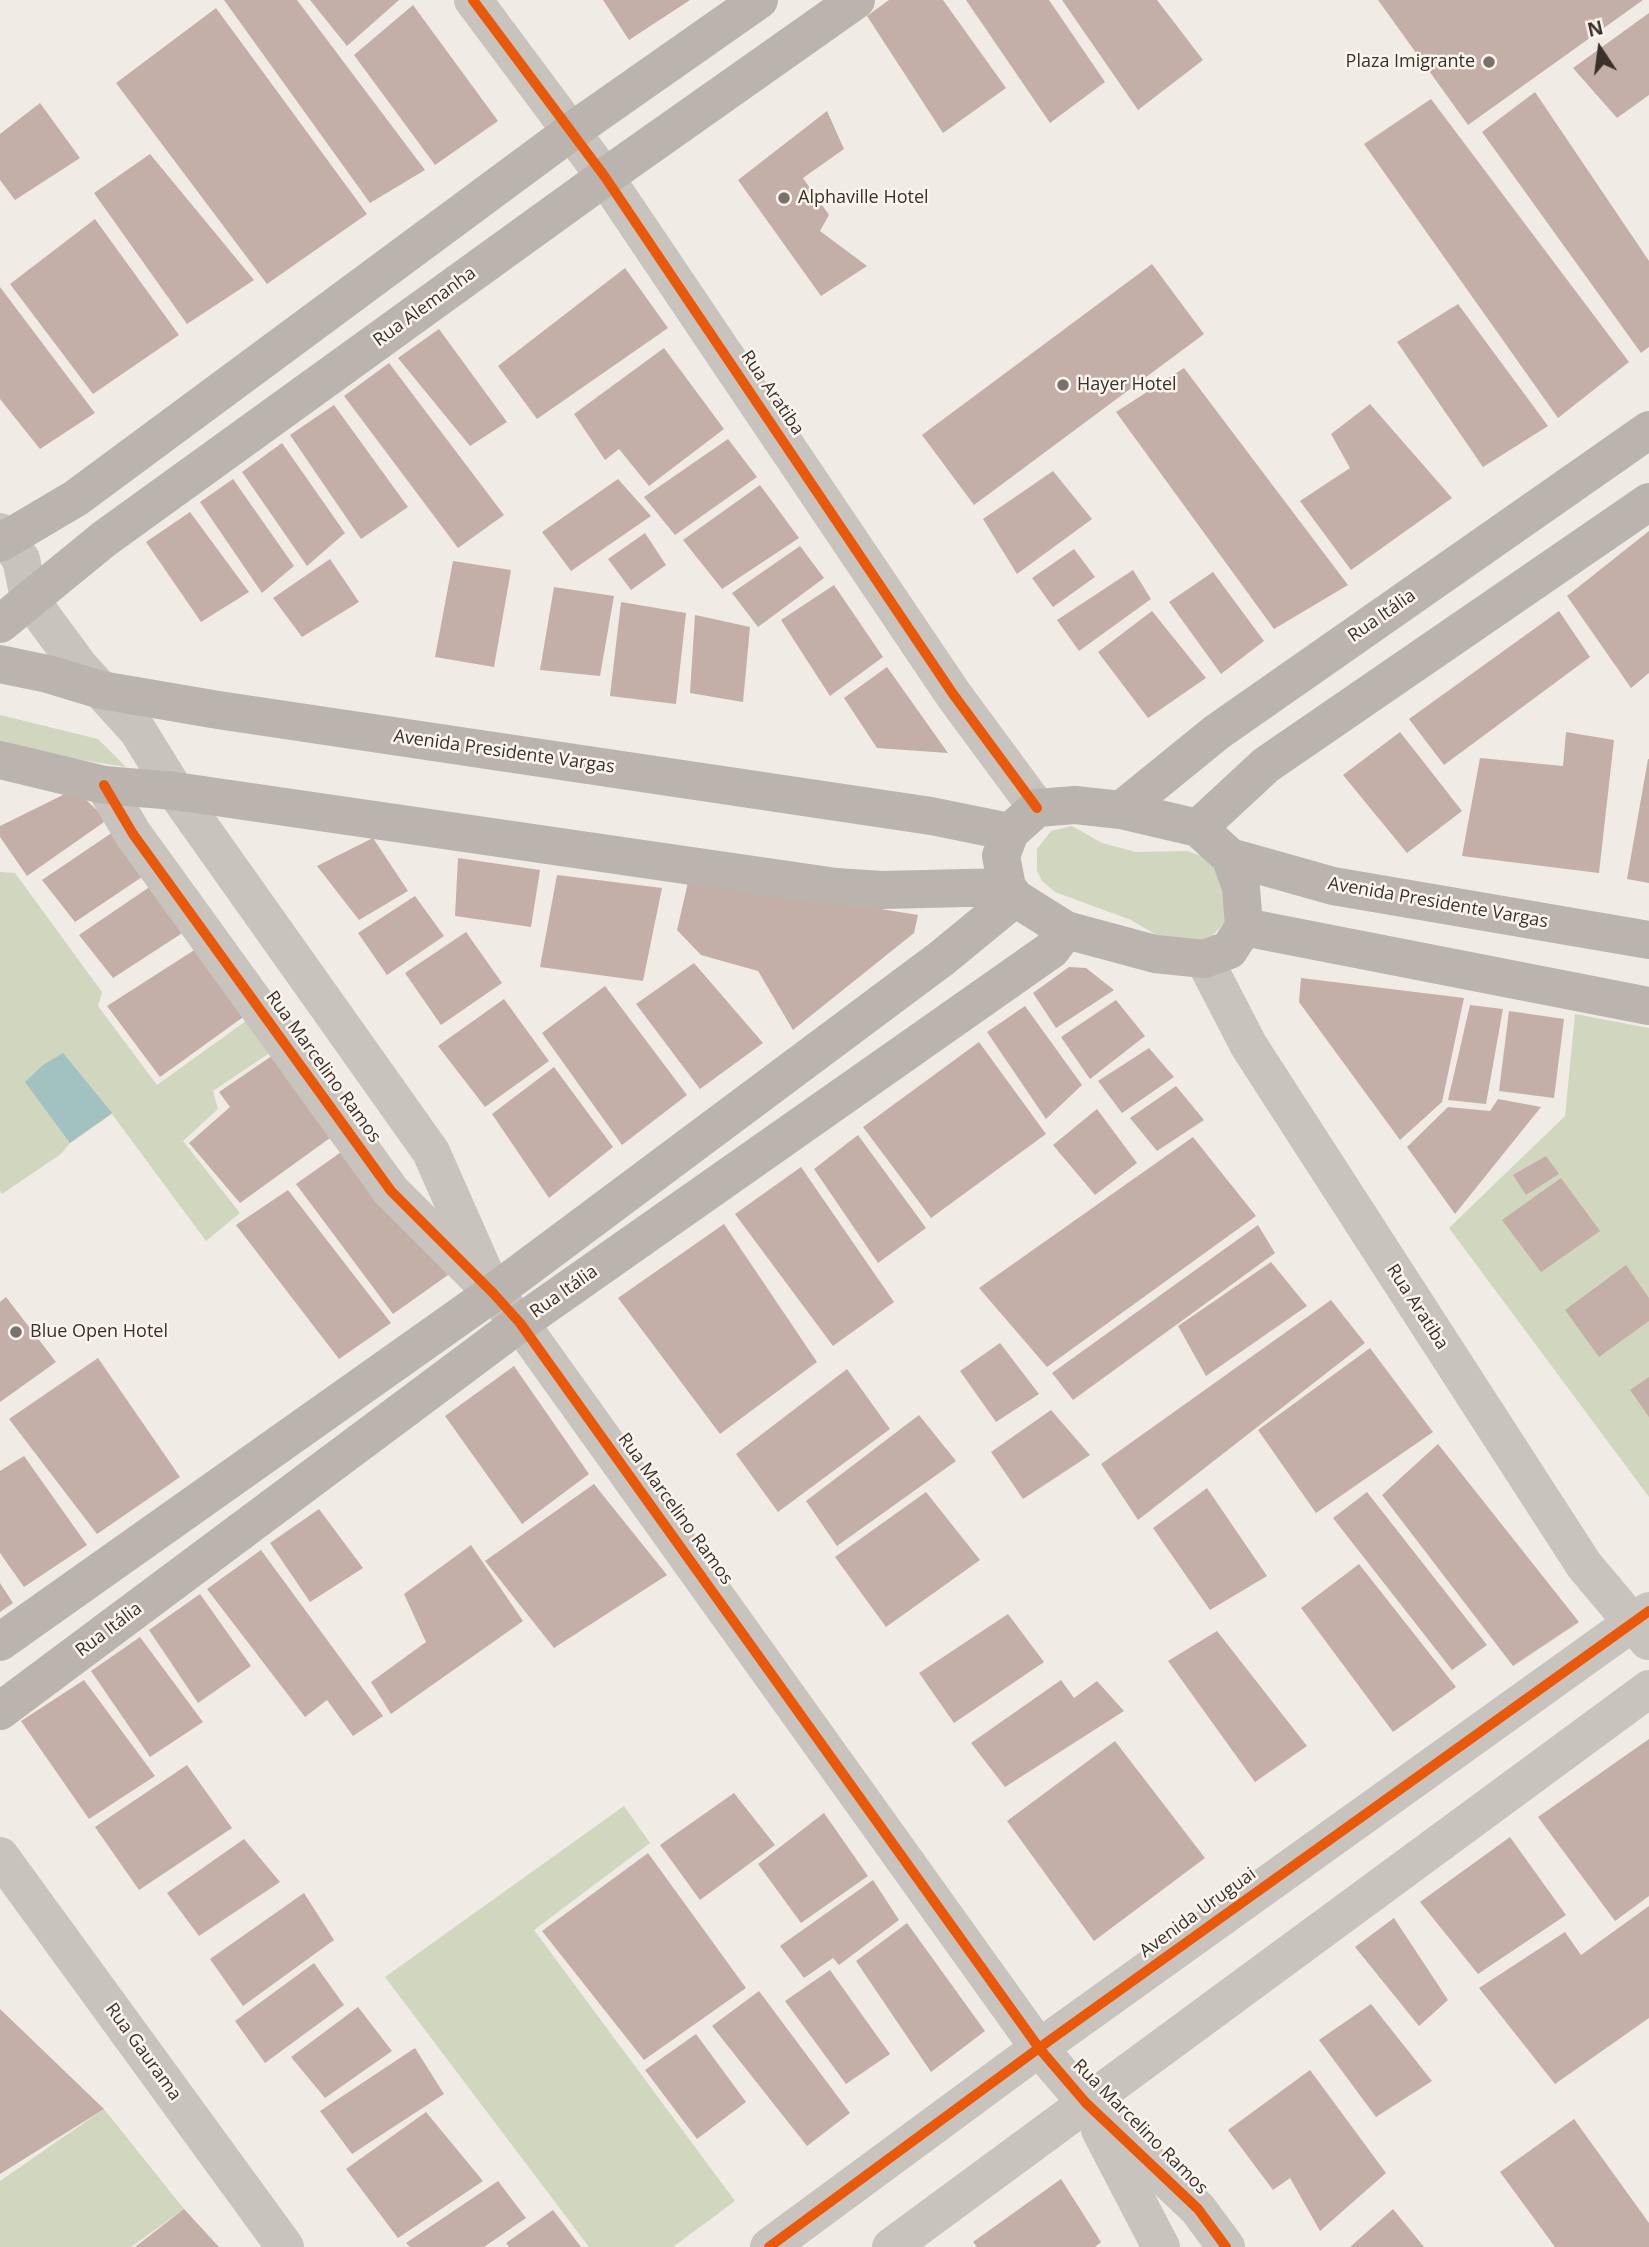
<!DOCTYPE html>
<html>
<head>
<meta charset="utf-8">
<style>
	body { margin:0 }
	#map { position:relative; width:1649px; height:2247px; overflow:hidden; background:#f0ebe5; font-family:"Open Sans",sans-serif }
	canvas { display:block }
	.north { position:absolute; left:1565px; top:14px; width:70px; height:70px; -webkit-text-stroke:5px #fbf5ee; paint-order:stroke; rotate:347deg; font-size:19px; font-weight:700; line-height:28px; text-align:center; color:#3b302b }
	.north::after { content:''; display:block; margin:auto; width:24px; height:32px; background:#3b302b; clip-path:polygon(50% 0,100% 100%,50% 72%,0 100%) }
</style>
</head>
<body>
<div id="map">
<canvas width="1649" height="2247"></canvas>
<div class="north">N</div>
</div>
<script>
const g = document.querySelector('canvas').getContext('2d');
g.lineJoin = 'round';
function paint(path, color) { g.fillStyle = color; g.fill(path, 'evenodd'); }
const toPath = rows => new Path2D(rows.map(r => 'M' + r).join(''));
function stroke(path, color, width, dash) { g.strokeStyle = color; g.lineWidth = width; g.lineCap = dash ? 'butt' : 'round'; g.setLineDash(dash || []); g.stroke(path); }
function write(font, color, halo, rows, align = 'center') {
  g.font = font + ' "Open Sans",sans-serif'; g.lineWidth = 5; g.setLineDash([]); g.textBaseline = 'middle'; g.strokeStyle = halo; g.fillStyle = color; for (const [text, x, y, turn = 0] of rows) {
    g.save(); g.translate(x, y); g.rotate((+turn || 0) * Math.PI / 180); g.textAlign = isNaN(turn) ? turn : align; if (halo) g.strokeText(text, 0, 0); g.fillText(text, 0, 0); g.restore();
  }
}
paint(toPath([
	[0,715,98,739,126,767,0,747],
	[1072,826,1102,843,1136,852,1187,851,1201,856,1214,866,1224,879,1225,922,1206,943,1178,948,1131,920,1055,892,1042,881,1037,871,1037,849,1051,831],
	[0,872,15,873,102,992,98,1006,157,1085,257,1013,280,1046,213,1091,218,1109,183,1141,240,1213,206,1241,112,1114,70,1143,61,1154,2,1194,0,1191],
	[1575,1014,1649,1028,1649,1497,1449,1228,1565,1116],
	[624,1806,650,1843,534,1930,735,2201,673,2247,589,2247,385,1977],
	[104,2109,184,2209,131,2247,0,2247,0,2181]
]), '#d1d6bf');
paint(toPath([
	[63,1053,112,1113,70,1143,25,1082,43,1065]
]), '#a1c2c1');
paint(toPath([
	[224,0,297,0,425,170,370,203],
	[310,0,399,0,347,46],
	[603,0,690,0,629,40],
	[889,0,943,0,1006,88,943,133,867,16],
	[966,0,1049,0,1105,82,1050,123],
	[1062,0,1157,0,1203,60,1138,110],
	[1378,0,1643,0,1468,125],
	[413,5,498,121,435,165,354,55],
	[216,8,367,214,267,284,116,83],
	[1649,13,1649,95,1617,118,1573,68],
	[1535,92,1649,261,1649,347,1641,353,1482,132],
	[1431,99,1629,362,1558,418,1364,144],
	[40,103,80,158,15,200,0,180,0,134],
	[827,111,844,149,803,178,829,215,820,231,867,266,821,296,738,180],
	[150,154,254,280,187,324,94,193],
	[95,219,179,335,93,394,10,284],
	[1152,264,1204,334,974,505,922,435],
	[625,268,668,328,537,419,498,366],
	[0,287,95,413,40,449,0,399],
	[1458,304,1548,426,1483,467,1397,342],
	[439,329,507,422,470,446,398,358],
	[664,348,724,429,649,486,619,449,605,460,574,414],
	[389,363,504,515,458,548,344,396],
	[1184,368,1348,585,1274,629,1116,412],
	[1370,404,1452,498,1351,570,1300,501,1350,468,1331,434],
	[334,405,408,507,361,539,290,435],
	[728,439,757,477,675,535,644,497],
	[282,443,345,533,307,566,242,472],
	[1053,471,1092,519,1017,574,983,519],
	[233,479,294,566,262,593,200,502],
	[618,479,651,516,571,571,542,532],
	[760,485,799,538,722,589,683,540],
	[190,512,249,592,201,622,146,542],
	[1649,531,1649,673,1631,688,1567,596],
	[645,533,666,565,631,590,608,559],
	[800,546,824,578,758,627,732,593],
	[1074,549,1095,577,1053,607,1032,578],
	[330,559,359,602,302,637,273,598],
	[453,561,511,570,494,667,435,657],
	[1133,570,1151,599,1079,651,1057,620],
	[1213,572,1264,641,1221,674,1169,602],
	[834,585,883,657,830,696,781,620],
	[554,587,614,596,600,676,540,670],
	[621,602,686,613,676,704,610,696],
	[1152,611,1206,678,1148,718,1098,652],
	[1559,611,1590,657,1444,765,1409,719],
	[695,615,750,627,743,702,690,693],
	[887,667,948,753,877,748,844,698],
	[1400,732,1462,811,1407,853,1343,775],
	[1566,732,1614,740,1599,873,1462,856,1480,758,1563,766],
	[1648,759,1649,759,1649,883,1627,879],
	[75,789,107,820,27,876,0,837,0,826],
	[116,830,148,873,75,922,42,880],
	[373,838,408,891,359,920,317,866],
	[458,858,540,870,531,927,455,916],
	[557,875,662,888,643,981,540,967],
	[689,878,918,915,914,933,793,1030,758,971,701,955,677,930],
	[151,886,187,930,113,978,79,935],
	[415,896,444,936,387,975,358,933],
	[466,932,502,983,441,1025,405,973],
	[199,947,246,1015,160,1077,107,1006],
	[694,963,763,1043,700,1089,636,1004],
	[1069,967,1086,968,1114,990,1056,1028,1033,993],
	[1301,978,1464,998,1442,1102,1400,1140,1299,1002],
	[605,986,687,1095,622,1145,542,1033],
	[504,999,549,1061,485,1107,438,1046],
	[1116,1000,1145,1036,1090,1079,1061,1037],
	[1470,1005,1503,1009,1486,1104,1448,1100],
	[1025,1006,1082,1085,1046,1119,987,1032],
	[1509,1011,1564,1019,1554,1098,1499,1091],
	[979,1042,1046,1134,931,1218,863,1127],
	[1149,1048,1174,1077,1122,1113,1098,1081],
	[279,1051,341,1130,240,1203,189,1143,230,1107,219,1092],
	[554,1067,613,1147,549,1198,492,1114],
	[1176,1086,1204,1120,1157,1151,1130,1118],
	[1498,1099,1541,1107,1455,1214,1407,1147,1448,1107,1490,1111],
	[1097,1109,1137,1163,1095,1195,1053,1145],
	[858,1135,926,1228,878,1263,814,1169],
	[1193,1137,1256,1216,1047,1367,979,1288],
	[351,1145,448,1275,393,1314,296,1184],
	[1546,1156,1559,1174,1526,1195,1513,1175],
	[801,1167,894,1302,833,1346,735,1214],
	[1561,1178,1600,1231,1541,1272,1502,1220],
	[288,1190,391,1323,339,1359,236,1225],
	[724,1224,817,1362,720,1434,618,1298],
	[1258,1225,1275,1253,1073,1400,1052,1373],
	[1271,1262,1307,1306,1206,1376,1178,1326],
	[1626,1265,1649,1298,1649,1321,1599,1357,1565,1310],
	[6,1297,56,1362,0,1402,0,1302],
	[1331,1300,1365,1343,1138,1520,1101,1464],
	[1000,1343,1039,1394,996,1422,960,1371],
	[1370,1348,1433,1432,1316,1513,1258,1430],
	[98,1358,180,1477,97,1534,9,1419],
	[514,1366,589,1474,522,1524,445,1416],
	[847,1369,890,1429,778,1512,736,1454],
	[1649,1377,1649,1417,1630,1390],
	[1051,1410,1090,1455,1023,1499,991,1452],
	[919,1415,956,1461,837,1546,806,1501],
	[1438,1444,1579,1622,1513,1666,1382,1495],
	[24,1456,87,1545,24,1587,0,1553,0,1471],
	[594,1484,667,1575,554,1648,485,1561],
	[1207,1488,1267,1576,1210,1610,1153,1528],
	[926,1492,980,1560,886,1627,835,1557],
	[1367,1492,1487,1645,1452,1670,1333,1518],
	[319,1509,363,1568,310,1602,270,1543],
	[471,1545,523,1621,391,1714,371,1682,426,1642,404,1594],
	[261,1550,383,1716,353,1736,327,1700,305,1717,207,1589],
	[1359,1564,1456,1687,1393,1732,1301,1608],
	[0,1583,13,1603,0,1612],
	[200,1594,251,1666,198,1703,149,1630],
	[1008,1614,1044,1662,954,1723,919,1673],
	[1217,1631,1307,1746,1255,1782,1168,1661],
	[140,1637,203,1722,150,1757,91,1671],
	[84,1680,155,1776,89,1819,21,1721],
	[1061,1680,1074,1698,1097,1681,1124,1711,1005,1787,971,1743],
	[1649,1739,1649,1896,1615,1921,1538,1817],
	[1115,1741,1205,1858,1094,1941,1007,1821],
	[187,1765,232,1828,139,1890,95,1827],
	[734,1793,775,1845,700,1900,660,1845],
	[824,1813,868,1876,801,1923,758,1864],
	[1510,1837,1566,1915,1478,1974,1420,1902],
	[244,1839,280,1882,199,1936,167,1893],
	[648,1853,746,1988,644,2060,542,1931],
	[873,1880,899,1920,839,1965,833,1958,804,1978,780,1946],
	[304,1893,334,1940,243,2006,210,1959],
	[1649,1906,1649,2018,1555,2084,1479,1988,1565,1932,1581,1955],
	[1394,1918,1448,2000,1419,2026,1355,1947],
	[907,1923,985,2031,931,2072,856,1961],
	[314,1963,344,2005,265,2063,235,2021],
	[830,1970,890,2054,846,2084,785,2001],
	[759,1991,850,2113,807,2146,712,2026],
	[1371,2004,1432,2081,1376,2117,1319,2040],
	[358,2007,392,2051,325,2098,291,2057],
	[0,2009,104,2109,0,2174],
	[696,2034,746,2102,697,2139,645,2070],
	[415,2048,444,2094,352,2154,320,2111],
	[1310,2070,1386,2173,1320,2231,1290,2178,1273,2190,1228,2130],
	[426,2112,483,2181,398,2238,346,2169],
	[1574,2119,1649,2223,1649,2247,1555,2247,1500,2172],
	[1061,2179,1101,2242,1095,2247,977,2247,973,2242],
	[498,2181,526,2218,484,2247,410,2247,406,2243],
	[184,2209,219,2247,135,2247],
	[1393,2209,1424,2247,1350,2247],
	[553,2210,581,2247,509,2247,506,2243]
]), '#c3afa7');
stroke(toPath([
	[0,532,21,559,29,598,79,666,138,731,175,791,431,1152,484,1272],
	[104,785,133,834,391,1191,493,1293,520,1323,1039,2048],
	[0,1856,285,2247]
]), '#c9c3be', 38);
stroke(toPath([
	[473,0,605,177,953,694,1037,808],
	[1204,959,1249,1046,1584,1565,1648,1641],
	[1039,2048,1086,2103,1198,2209,1226,2247],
	[1100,2130,1161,2247],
	[769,2247,1039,2048,1649,1611],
	[891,2247,1649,1689]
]), '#c9c3be', 38);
stroke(toPath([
	[0,543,76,498,572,131,759,0],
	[0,624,104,539,605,177,856,0],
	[0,664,48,674,101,690,218,710,931,816,1010,832],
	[0,760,104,785,175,791,836,887,882,890,1007,887],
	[1075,805,1121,810,1198,828,1230,857,1241,887,1244,927,1229,950,1204,959,1155,954,1066,930,1015,898,1007,887,1001,856,1010,832,1037,808,1075,805],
	[1121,810,1217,732,1649,430],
	[1198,828,1266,765,1649,502],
	[1230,857,1333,886,1649,940],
	[1244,927,1649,1006],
	[0,1642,493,1293,942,958,1015,898],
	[0,1711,520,1323,1051,950,1066,930]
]), '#bab3ae', 38);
stroke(toPath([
	[473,0,605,177,953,694,1037,808],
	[104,785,133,834,391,1191,493,1293,520,1323,1039,2048,1086,2103,1198,2209,1226,2247],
	[769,2247,1039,2048,1649,1611]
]), '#e8590c', 10);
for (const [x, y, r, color] of [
	[1489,62,7,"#7a716c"],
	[784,198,7,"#7a716c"],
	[1063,385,7,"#7a716c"],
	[16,1332,7,"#7a716c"]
]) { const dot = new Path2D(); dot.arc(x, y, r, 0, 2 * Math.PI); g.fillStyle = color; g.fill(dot); stroke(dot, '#fbf5ee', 2.5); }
write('18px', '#3b302b', '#fbf5ee', [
	["Plaza Imigrante",1475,62,"right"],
	["Alphaville Hotel",798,198],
	["Hayer Hotel",1077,385],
	["Blue Open Hotel",30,1332]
], 'left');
write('18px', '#3b302b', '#fbf5ee', [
	["Rua Alemanha",425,307,-36],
	["Rua Aratiba",772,393,56],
	["Rua Itália",1382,616,-35],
	["Avenida Presidente Vargas",504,752,8],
	["Avenida Presidente Vargas",1438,903,10],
	["Rua Marcelino Ramos",323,1067,54],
	["Rua Itália",564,1292,-35],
	["Rua Aratiba",1417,1307,57],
	["Rua Marcelino Ramos",675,1509,54],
	["Rua Itália",109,1630,-37],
	["Avenida Uruguai",1198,1913,-36],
	["Rua Gaurama",143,2052,54],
	["Rua Marcelino Ramos",1140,2127,45]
]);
</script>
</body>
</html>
